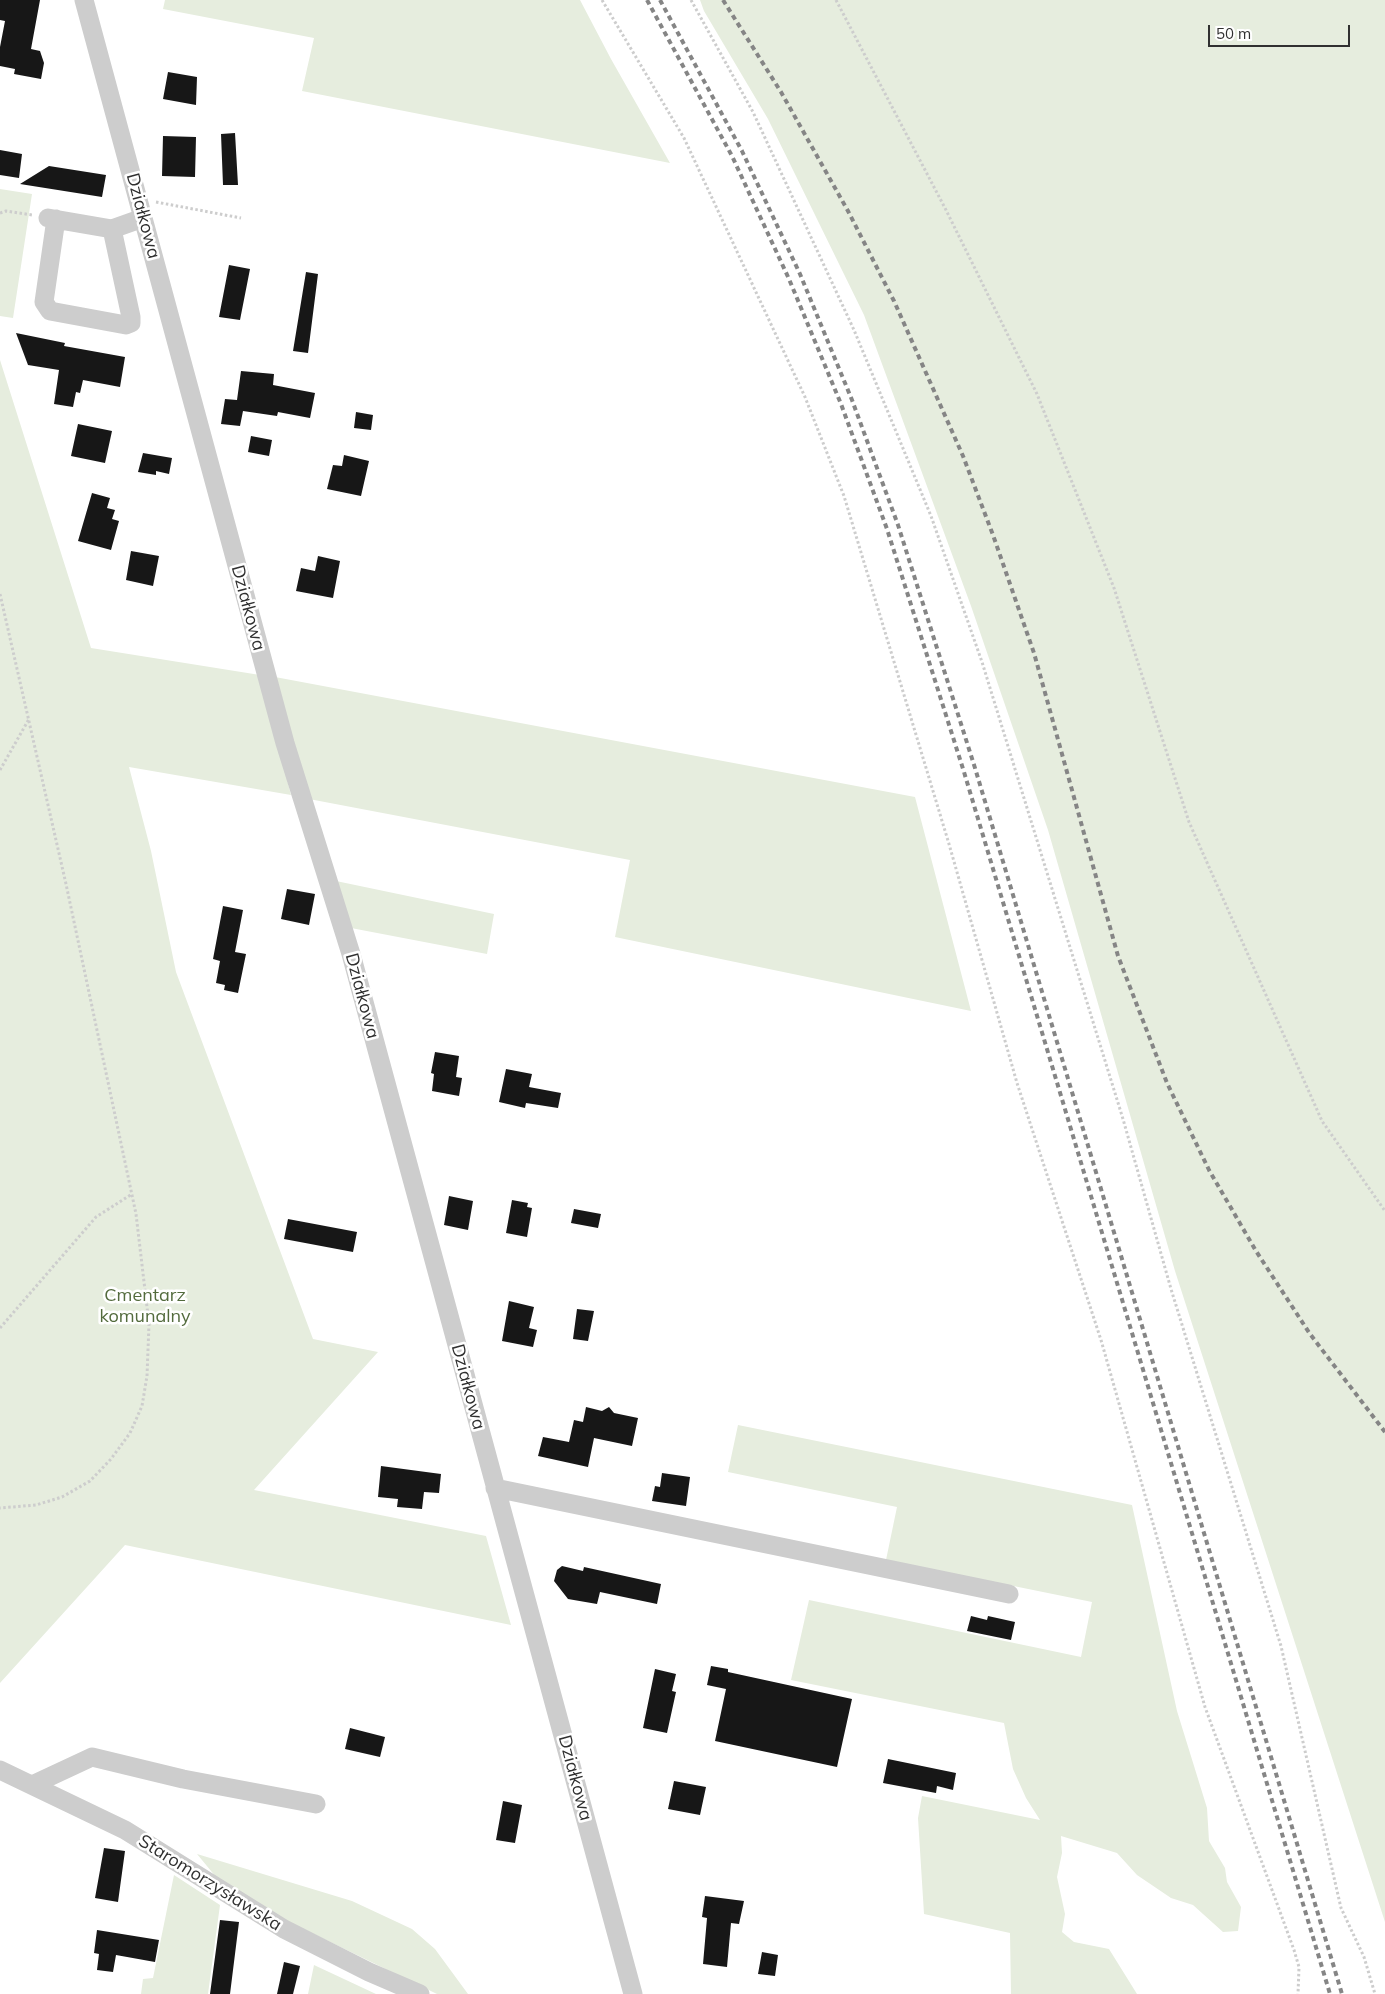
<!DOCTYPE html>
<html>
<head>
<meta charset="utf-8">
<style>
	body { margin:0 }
	#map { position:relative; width:1385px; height:1994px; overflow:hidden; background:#fff; font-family:Mulish,sans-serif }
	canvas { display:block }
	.scale { position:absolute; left:1208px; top:25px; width:142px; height:22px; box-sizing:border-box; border:2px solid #303030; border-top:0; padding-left:6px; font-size:15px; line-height:18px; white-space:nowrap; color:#303030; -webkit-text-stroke:4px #fff; paint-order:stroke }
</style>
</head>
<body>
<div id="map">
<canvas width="1385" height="1994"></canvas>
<div class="scale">50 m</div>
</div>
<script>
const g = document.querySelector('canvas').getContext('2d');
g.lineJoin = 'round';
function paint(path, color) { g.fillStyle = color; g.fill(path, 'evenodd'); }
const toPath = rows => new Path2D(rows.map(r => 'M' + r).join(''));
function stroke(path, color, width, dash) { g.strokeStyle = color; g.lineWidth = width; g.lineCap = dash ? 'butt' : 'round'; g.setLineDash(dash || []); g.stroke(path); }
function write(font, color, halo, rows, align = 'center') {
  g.font = font + ' Mulish,sans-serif'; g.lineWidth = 5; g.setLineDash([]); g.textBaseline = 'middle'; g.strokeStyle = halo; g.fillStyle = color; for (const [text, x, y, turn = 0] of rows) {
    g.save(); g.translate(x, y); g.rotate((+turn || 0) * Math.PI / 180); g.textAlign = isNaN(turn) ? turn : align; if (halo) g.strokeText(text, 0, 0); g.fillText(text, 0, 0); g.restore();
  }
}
paint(toPath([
	[165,0,580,0,611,59,670,163,302,91,314,38,163,9],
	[700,0,1385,0,1385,1922,1175,1271,1048,830,971,606,864,315,768,119,704,11],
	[0,189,32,194,13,318,0,316],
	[0,360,91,648,260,675,291,795,129,767,151,851,176,972,313,1339,378,1352,254,1490,486,1536,511,1625,125,1545,0,1683],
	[275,677,915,797,971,1011,615,937,630,860,309,799],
	[336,881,494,914,487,954,351,928],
	[738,1425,1132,1505,1177,1711,1207,1808,1209,1841,1225,1868,1227,1882,1241,1907,1238,1931,1223,1932,1193,1905,1171,1898,1137,1875,1117,1853,1061,1836,1062,1853,1057,1877,1065,1914,1062,1932,1074,1942,1109,1949,1137,1994,1011,1994,1010,1933,924,1914,918,1818,922,1796,1040,1820,1026,1798,1013,1769,1004,1723,791,1680,809,1600,1081,1657,1092,1602,886,1560,897,1507,728,1472],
	[197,1854,352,1901,412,1929,435,1949,468,1994,437,1994,285,1920,216,1877],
	[174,1875,220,1905,208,1994,141,1994,143,1979,153,1978],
	[314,1965,376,1994,308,1994]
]), '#e6edde');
paint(toPath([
	[0,0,40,0,31,49,40,51,44,63,41,79,14,74,15,69,0,66,0,47,5,21,0,20],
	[168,72,197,77,196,105,163,99],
	[235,133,238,185,223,185,221,134],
	[163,136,196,137,195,177,162,176],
	[0,150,22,154,19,178,0,175],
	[49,166,106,175,102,197,20,184],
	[229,265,250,269,240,320,219,317],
	[306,272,318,274,308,353,293,351],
	[16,333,65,343,64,346,125,357,120,387,83,380,80,393,76,392,73,407,54,404,59,370,28,365],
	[241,371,274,374,273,385,315,393,310,418,278,412,277,416,243,411,240,426,221,424,225,399,237,400],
	[356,412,373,415,371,430,354,428],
	[78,424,112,431,105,463,71,456],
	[251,436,272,440,269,456,248,452],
	[143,453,172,458,169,474,156,471,156,475,138,472],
	[344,455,369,461,361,496,327,489,333,465,342,466],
	[92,493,110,498,107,508,115,510,112,519,119,521,111,550,78,541],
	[131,551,159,556,153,586,126,580],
	[318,556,340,561,333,598,296,591,301,568,315,571],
	[287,889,315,894,309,925,281,919],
	[223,906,243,910,235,952,246,954,238,993,224,990,225,985,216,983,220,961,213,959],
	[435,1052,459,1056,456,1077,462,1078,459,1096,432,1091,434,1074,431,1073],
	[506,1069,532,1074,529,1087,561,1093,558,1108,526,1103,525,1108,499,1102],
	[449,1196,473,1201,468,1230,444,1225],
	[512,1200,528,1203,527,1207,532,1208,527,1237,506,1233],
	[574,1209,601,1214,598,1228,571,1223],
	[288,1219,357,1232,353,1252,284,1239],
	[509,1301,534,1307,529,1328,537,1330,533,1347,502,1341],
	[577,1309,594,1311,588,1341,573,1339],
	[586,1407,602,1411,609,1407,614,1413,638,1418,632,1446,594,1438,588,1467,538,1456,543,1437,569,1442,574,1420,583,1422],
	[381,1466,441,1474,439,1493,424,1492,422,1509,397,1507,398,1499,378,1497],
	[662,1473,690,1477,686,1506,652,1501,655,1486,660,1487],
	[562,1566,583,1571,584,1567,661,1584,657,1604,600,1592,597,1604,568,1599,554,1581,557,1570],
	[971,1616,987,1620,988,1616,1015,1622,1011,1640,967,1631],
	[711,1666,728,1669,728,1672,852,1699,837,1767,715,1741,726,1689,707,1685],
	[655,1669,676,1674,672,1691,676,1692,667,1733,643,1728],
	[350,1728,385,1737,380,1757,345,1749],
	[888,1759,956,1773,953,1790,937,1786,936,1793,883,1783],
	[674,1781,706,1787,700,1815,668,1809],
	[503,1801,522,1805,515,1843,496,1840],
	[104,1848,125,1851,118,1902,95,1898],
	[705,1896,744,1901,739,1924,731,1923,727,1967,703,1964,707,1918,702,1917],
	[220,1920,239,1922,230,1994,210,1994],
	[97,1930,159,1940,155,1962,116,1955,113,1972,97,1970,99,1954,94,1953],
	[762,1952,778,1955,775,1976,758,1974],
	[284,1962,300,1966,293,1994,277,1994]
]), '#171717');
stroke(toPath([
	[602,0,684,138,805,397,844,496,949,844,1017,1083,1101,1340,1205,1707,1294,1950,1299,1967,1298,1994],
	[691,0,753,112,854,330,931,516,982,662,1123,1119,1171,1289,1281,1646,1341,1908,1364,1957,1375,1994],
	[836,0,946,210,1037,394,1114,588,1189,822,1322,1121,1385,1211],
	[156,202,241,218],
	[0,213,6,211,32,215],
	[0,594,66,884,136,1214,149,1324,147,1376,142,1406,130,1433,111,1459,90,1481,62,1497,36,1505,0,1508],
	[0,770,29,719],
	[0,1328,96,1217,132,1194]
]), '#cdcdcd', 3, [2.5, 2.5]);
stroke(toPath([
	[84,0,285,743,351,954,633,1994],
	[48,218,112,229,143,218],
	[56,219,44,302,50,311,126,325,131,323,131,317,112,229],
	[495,1488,1009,1594],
	[0,1770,125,1830,284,1929,369,1972,420,1994],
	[32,1785,92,1757,183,1779,316,1804]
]), '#cdcdcd', 19);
stroke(toPath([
	[647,0,732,156,789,279,841,404,887,529,964,772,1330,1994],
	[660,0,742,151,800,274,852,400,898,525,975,768,1342,1994],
	[723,0,781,92,848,211,894,301,963,456,993,535,1034,653,1118,956,1167,1083,1209,1170,1256,1251,1310,1334,1385,1432]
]), '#858585', 4, [5, 4]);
write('18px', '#303030', '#fff', [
	["Działkowa",143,216,75],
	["Działkowa",248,608,75],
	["Działkowa",362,996,75],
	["Działkowa",468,1387,75],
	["Działkowa",575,1778,75],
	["Staromorzysławska",210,1883,32]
]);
write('18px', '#536b3d', '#fff', [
	["Cmentarz",145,1296],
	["komunalny",145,1317]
]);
</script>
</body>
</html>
